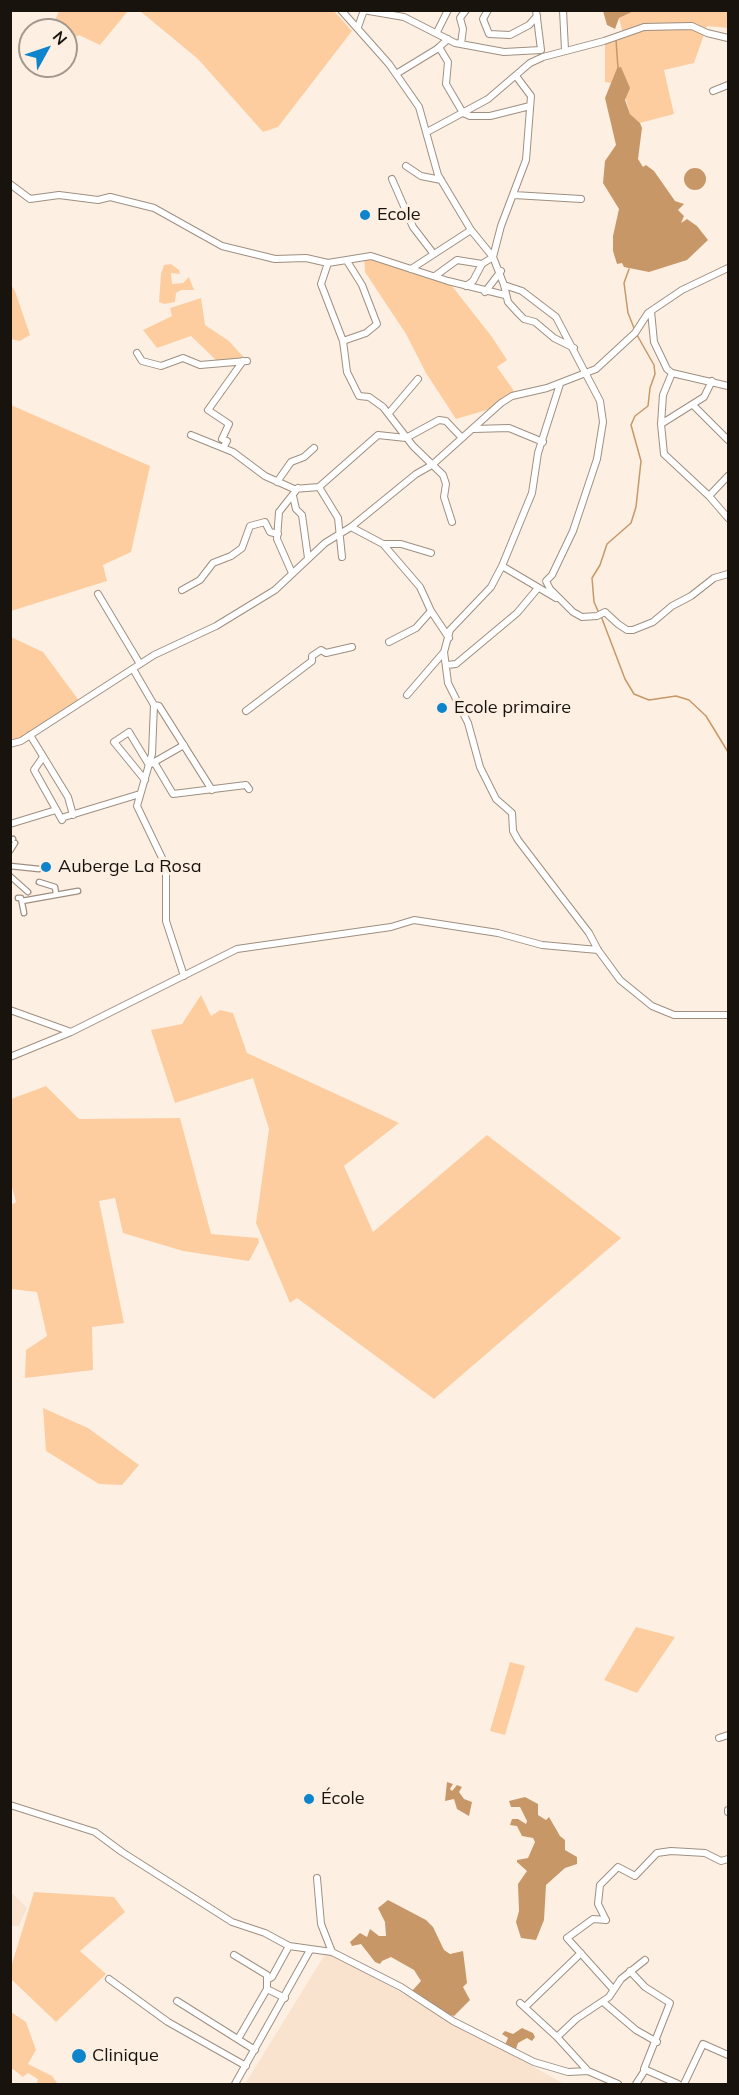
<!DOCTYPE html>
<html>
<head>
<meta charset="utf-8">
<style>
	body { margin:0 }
	#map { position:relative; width:739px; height:2095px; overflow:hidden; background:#fdf0e3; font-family:Mulish,sans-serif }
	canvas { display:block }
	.frame { position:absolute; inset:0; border:12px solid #19130e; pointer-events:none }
	.north { position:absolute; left:18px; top:18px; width:60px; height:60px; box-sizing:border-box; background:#fdf0e3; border:2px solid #a2988e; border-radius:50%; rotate:50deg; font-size:16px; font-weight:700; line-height:24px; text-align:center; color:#19130e }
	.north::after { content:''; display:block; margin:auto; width:21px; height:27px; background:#0d84cc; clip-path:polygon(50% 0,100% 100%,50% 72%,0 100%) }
</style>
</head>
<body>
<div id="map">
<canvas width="739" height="2095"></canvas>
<div class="frame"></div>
<div class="north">N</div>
</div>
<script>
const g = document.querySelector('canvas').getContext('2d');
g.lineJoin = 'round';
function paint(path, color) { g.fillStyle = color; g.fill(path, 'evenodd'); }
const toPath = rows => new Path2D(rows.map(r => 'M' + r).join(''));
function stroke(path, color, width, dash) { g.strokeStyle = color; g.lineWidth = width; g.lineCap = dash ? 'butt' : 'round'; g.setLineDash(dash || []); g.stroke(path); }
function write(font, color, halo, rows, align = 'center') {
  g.font = font + ' Mulish,sans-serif'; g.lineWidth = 6; g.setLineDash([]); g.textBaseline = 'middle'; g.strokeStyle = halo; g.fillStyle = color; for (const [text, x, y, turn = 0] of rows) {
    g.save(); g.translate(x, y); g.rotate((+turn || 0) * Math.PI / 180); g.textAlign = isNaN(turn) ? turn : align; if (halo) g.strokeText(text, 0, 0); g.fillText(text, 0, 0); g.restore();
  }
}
paint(toPath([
	[10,1891,27,1908,19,1926,11,1926],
	[327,1951,564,2084,245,2084]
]), '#f9e2ce');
paint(toPath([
	[59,11,59,10,128,11,100,45,79,35,73,39,66,36,66,30,51,30],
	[140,11,334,11,352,31,278,127,263,132,198,59],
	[634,11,728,11,728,28,707,26,694,63,664,70,674,114,640,123,630,114,617,68,611,83,605,82,605,38,623,34,619,18],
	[364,256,448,281,492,337,507,360,497,367,514,391,497,407,456,419,426,373,406,334,365,272],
	[171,264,179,270,180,274,171,273,172,284,183,283,189,277,194,290,181,290,176,293,175,302,164,304,159,302,161,274,164,265],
	[11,285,15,291,30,335,20,341,11,339],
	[201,298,205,325,229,341,247,361,220,364,191,336,157,348,143,330,172,316,170,308],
	[11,405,150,466,131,552,103,565,107,581,11,611],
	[11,637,43,652,80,702,11,744],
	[201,995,211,1016,220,1010,233,1013,247,1053,399,1123,344,1166,373,1232,487,1135,621,1238,434,1399,297,1298,290,1303,256,1223,269,1129,253,1078,175,1103,151,1030,182,1024],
	[46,1086,79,1119,180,1118,211,1234,258,1238,259,1242,249,1261,183,1251,123,1233,115,1198,99,1201,124,1323,92,1327,93,1370,25,1378,26,1350,47,1336,37,1292,11,1289,11,1205,16,1202,10,1180,11,1099],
	[43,1408,88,1428,139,1465,122,1485,99,1484,46,1451],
	[636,1627,675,1637,637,1693,604,1680],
	[510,1662,525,1666,505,1735,490,1731],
	[34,1892,114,1897,125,1912,80,1951,106,1974,56,2022,11,1979,11,1967],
	[11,2012,26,2022,36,2050,28,2064,52,2076,58,2084,37,2084,38,2079,28,2073,23,2077,13,2069,11,2072]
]), '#fdcda0');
paint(toPath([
	[603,11,634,10,634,11,619,18,615,29,607,25],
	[621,67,630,88,625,100,630,114,640,123,642,128,638,159,643,167,646,165,654,171,675,201,684,204,678,210,684,216,681,223,687,219,697,226,708,240,687,260,649,272,624,267,622,263,617,264,613,251,613,236,619,209,603,183,605,161,616,145,605,98,617,68],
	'684 179a11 11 0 1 1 22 0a11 11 0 1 1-22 0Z',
	[447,1782,453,1784,450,1789,452,1791,457,1785,462,1787,459,1792,464,1799,472,1802,469,1816,457,1809,454,1799,445,1801],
	[525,1797,538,1804,538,1815,546,1820,549,1817,560,1836,565,1840,565,1850,577,1857,577,1864,565,1868,546,1885,544,1920,536,1940,521,1938,516,1922,519,1911,518,1884,527,1871,517,1862,517,1860,528,1858,535,1842,533,1838,522,1836,517,1826,510,1825,512,1819,518,1819,526,1824,527,1821,520,1807,511,1807,509,1801],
	[388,1900,426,1920,433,1927,444,1950,450,1954,463,1951,467,1983,463,1987,470,2000,454,2016,443,2013,412,1991,421,1981,414,1970,391,1957,382,1961,380,1964,375,1962,361,1944,352,1946,350,1942,360,1933,367,1937,370,1929,379,1936,386,1936,385,1922,378,1908],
	[522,2028,533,2033,535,2037,532,2041,527,2038,518,2043,516,2049,505,2045,508,2038,502,2034,505,2031,513,2034]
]), '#c89768');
stroke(toPath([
	[616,40,618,68],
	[629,269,624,283,628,313,634,328],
	[598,611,594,602,592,578,600,565,607,544,631,523,636,507,641,461,631,425,635,416,648,406,650,388,655,374,654,365,637,335],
	[601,616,625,679,634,694,649,700,676,696,689,700,706,716,728,752]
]), '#c89768', 1.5);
const pedestrian = toPath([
	[10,841,13,839],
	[10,851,15,843],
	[10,866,39,869],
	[10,876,28,892],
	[39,882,55,887,56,894],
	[18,898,21,898,24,913],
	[22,901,78,891]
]);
const minor = toPath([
	[341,10,389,64,419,107,438,175,471,230,493,257,504,285,522,291,556,317,600,401,603,422,597,459,573,531,552,575,546,581,550,589,573,612,582,617,597,616,605,612,618,624,627,630,633,630,653,622,672,606,691,596,714,578,728,574],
	[363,10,404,17,455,43,504,52,541,50,536,10],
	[488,10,483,19,489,34,510,35,529,25,537,16],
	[563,10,565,50],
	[358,27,364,10],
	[437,32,448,10],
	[461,44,463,29,460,18,466,10],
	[439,47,448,62,446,84,463,113,470,116,490,116,530,106],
	[396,74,437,49,448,39],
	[713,91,728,85],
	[427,132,488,99,530,63,543,57,604,41,644,27,692,26,707,33,728,38],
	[406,166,421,176,441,180],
	[392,179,413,227,433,253],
	[10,184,30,199,59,195,98,200,110,197,154,208,222,246,275,259,306,258,328,263,371,256,448,281,505,295],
	[514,195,581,199],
	[328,263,321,284,343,341,347,372,359,396,369,397,383,407,413,446,443,475,446,484,444,497,452,522],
	[411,269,471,230],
	[435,276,457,260,482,264,493,257,501,226,526,160,531,96,516,76],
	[504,285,508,302,518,313,524,319,535,322,554,338,574,348],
	[466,286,473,281,482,264],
	[485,292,501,271],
	[651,311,654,342,667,369,672,373,728,386],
	[343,341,366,333,377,324,362,285,347,261],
	[137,353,142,361,161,366,183,358,200,365,247,361],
	[672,373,663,395,661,424,664,454,709,496,728,518],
	[560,384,538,453,532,493,502,566,491,587,450,630,444,652,448,683,468,723,480,767,496,799,512,813,513,831,518,840,589,933,598,950,620,980,652,1006,674,1015,728,1015],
	[693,405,728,440],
	[389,413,418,379],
	[661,424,704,397,712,381],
	[473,429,509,428,543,442],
	[191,435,233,452,265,476,294,489,319,487,338,518,342,557],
	[223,448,227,441,222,439,229,424,208,410,243,361],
	[277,482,291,462,304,457,314,448],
	[319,487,378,435,406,438,439,420,446,421,462,438],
	[293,496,296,509,302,515,308,558],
	[709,496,728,476],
	[351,527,383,544,401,544,431,553],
	[383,544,420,587,431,611,449,638],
	[502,566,556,598],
	[292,573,277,539,279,512,298,488],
	[182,590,200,580,213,563,231,556,242,548,250,526,265,522,270,532,278,534],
	[98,594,140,664],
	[389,642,416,628,431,611],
	[447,665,456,664,517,613,538,588],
	[133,669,154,705,152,754,137,806,163,860,166,873,166,921,184,976],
	[407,695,444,652],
	[154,705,159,706,212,790],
	[246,711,312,661,312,656,321,650,326,653,352,647],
	[30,735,68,797,73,815],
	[10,744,21,741,154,655,216,626,275,590,325,543,351,527,416,474,432,465,501,403,512,396,547,388,596,369,635,333,648,313,682,290,728,268],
	[43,757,34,770,62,820],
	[154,762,173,794,246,785,249,789],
	[145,780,114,742,129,732,149,765,184,745],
	[61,818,140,794],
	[10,824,56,810],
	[10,1010,71,1032,237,949,391,927,414,920,498,933,542,945,598,950],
	[10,1057,71,1032],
	[719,1738,728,1735],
	[10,1805,95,1832,122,1852,232,1922,265,1933,289,1946,332,1952,401,1987,453,2021,534,2062,568,2072,588,2071,618,2084],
	[728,1810,728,1812],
	[317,1878,321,1924,332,1952],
	[606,1920,598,1904,600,1885,618,1867,635,1876,657,1853,671,1851,705,1853,721,1861,728,1859],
	[606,1920,593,1919,567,1938,613,1989],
	[234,1955,267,1975,267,1989],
	[630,1971,645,1987,670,2003,644,2069,678,2084],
	[109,1979,168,2022,246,2066],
	[267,1980,272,1977,289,1946],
	[177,2001,255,2050],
	[603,2002,636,2030,657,2042],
	[520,2003,557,2037,588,2071],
	[525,2007,581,1953],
	[557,2037,576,2019,609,1997,621,1979,645,1960],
	[238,2039,267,1989,285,1998],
	[235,2084,310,1950],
	[636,2084,645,2070],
	[684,2084,703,2044,728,2055]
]);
stroke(pedestrian, '#9e8f81', 7);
stroke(minor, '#9e8f81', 8);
stroke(pedestrian, '#fff', 4.5);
stroke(minor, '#fff', 6);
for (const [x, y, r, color] of [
	[365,215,6,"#0d84cc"],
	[442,708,6,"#0d84cc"],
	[46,867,6,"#0d84cc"],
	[309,1799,6,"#0d84cc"],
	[79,2056,8,"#0d84cc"]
]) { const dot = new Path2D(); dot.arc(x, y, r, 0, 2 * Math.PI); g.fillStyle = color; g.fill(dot); stroke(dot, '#fdf0e3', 2); }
write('18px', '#19130e', '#fdf0e3', [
	["Ecole",377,215],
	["Ecole primaire",454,708],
	["Auberge La Rosa",58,867],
	["École",321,1799],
	["Clinique",92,2056]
], 'left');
</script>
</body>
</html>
